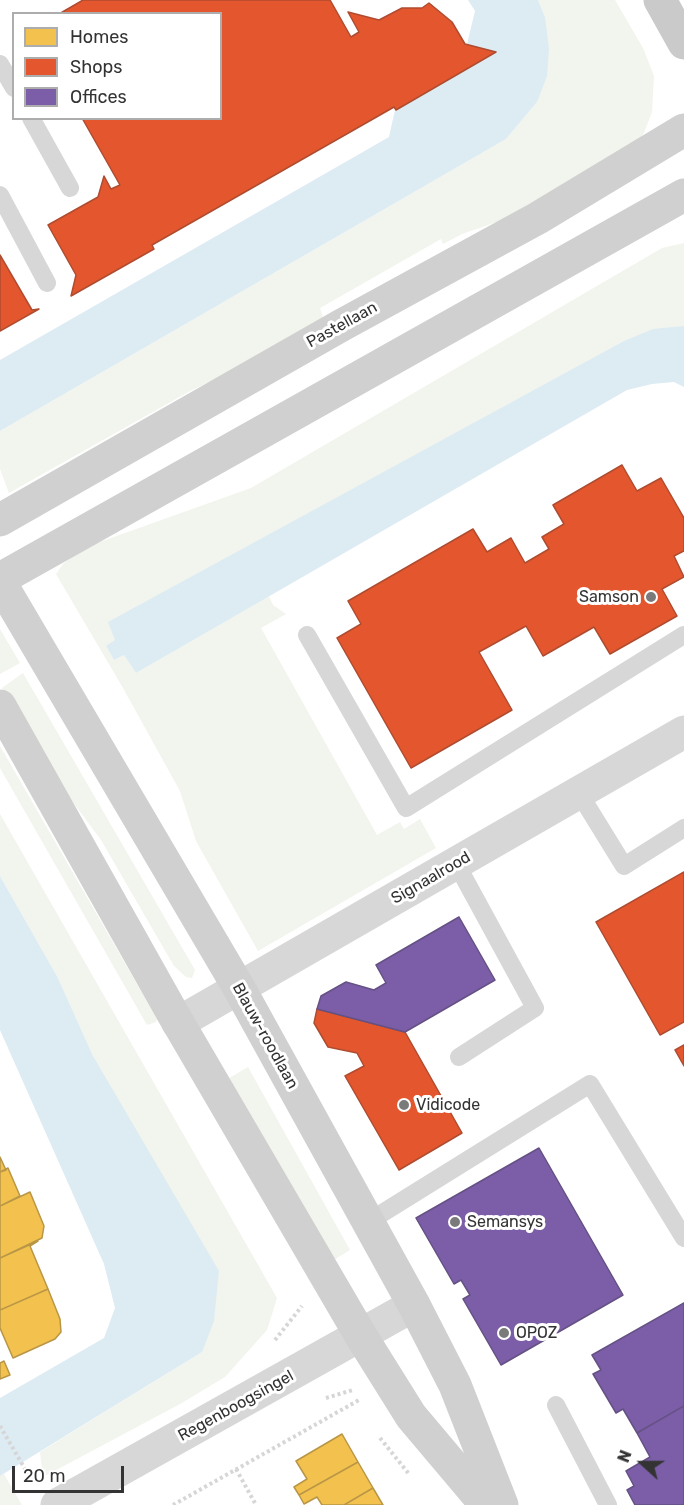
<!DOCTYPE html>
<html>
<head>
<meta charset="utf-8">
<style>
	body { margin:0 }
	#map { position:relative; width:684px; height:1505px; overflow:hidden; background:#fff; font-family:Rubik,sans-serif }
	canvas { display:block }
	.legend { position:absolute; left:12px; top:12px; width:210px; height:108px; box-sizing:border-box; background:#fff; border:2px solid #adadad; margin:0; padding:8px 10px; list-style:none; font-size:18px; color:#333 }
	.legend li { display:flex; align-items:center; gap:12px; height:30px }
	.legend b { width:30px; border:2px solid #adadad }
	.north { position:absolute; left:612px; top:1433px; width:60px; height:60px; -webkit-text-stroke:4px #fff; paint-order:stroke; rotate:291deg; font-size:16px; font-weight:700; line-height:24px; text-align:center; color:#333 }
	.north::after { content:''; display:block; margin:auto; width:21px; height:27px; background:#333; clip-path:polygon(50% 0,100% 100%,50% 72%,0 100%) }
	.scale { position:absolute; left:12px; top:1466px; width:112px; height:27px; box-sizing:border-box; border:3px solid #333; border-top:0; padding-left:8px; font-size:18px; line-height:21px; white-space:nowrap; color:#333; -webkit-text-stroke:4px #fff; paint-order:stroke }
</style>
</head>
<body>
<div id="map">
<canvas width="684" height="1505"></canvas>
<ul class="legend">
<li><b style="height:16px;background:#f2c14e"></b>Homes</li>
<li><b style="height:16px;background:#e4572e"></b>Shops</li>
<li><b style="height:16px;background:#7b5ea7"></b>Offices</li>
</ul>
<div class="north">N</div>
<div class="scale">20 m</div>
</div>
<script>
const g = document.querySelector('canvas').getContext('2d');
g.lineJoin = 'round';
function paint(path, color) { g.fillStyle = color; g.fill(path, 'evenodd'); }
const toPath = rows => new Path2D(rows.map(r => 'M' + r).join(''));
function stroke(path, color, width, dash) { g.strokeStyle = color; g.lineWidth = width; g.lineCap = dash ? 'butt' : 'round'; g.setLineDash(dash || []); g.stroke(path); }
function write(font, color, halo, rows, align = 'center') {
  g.font = font + ' Rubik,sans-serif'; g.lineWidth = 6; g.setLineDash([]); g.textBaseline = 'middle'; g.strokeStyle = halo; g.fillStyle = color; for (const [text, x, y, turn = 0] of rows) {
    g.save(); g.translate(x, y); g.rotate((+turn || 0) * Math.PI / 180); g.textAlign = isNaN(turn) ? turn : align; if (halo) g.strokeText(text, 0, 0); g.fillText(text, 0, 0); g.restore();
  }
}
paint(toPath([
	[538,0,615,0,643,48,654,76,652,112,644,133,631,151,534,209,462,234,443,244,441,239,320,308,326,327,190,391,9,493,0,469,0,431,506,139,537,102,545,17],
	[684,243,684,326,106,646,114,660,124,655,136,673,269,596,273,605,286,614,261,628,377,835,400,822,404,829,420,819,436,848,258,951,196,841,180,791,123,688,56,574,63,564,83,548,251,488,662,248],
	[0,629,20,663,0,674],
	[23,673,195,970,192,978,186,977,174,966,101,840,52,774,2,688],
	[0,746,157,1019,156,1022,147,1025,0,768],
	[0,814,277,1298,267,1330,225,1377,180,1404,43,1477,40,1452,202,1352,93,1056,58,978,0,876],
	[248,1067,350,1250,329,1263,226,1080],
	[4,1474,22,1505,0,1505,0,1476]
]), '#f1f5ed');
paint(toPath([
	[468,0,538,0,545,17,549,49,547,76,537,102,506,139,0,431,0,360,389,137,395,110,460,73,475,11],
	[684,326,684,387,674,382,652,384,627,390,136,673,124,655,114,660,106,646,115,640,108,622,624,341,653,329],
	[0,876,58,978,93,1056,219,1271,214,1321,202,1352,0,1476,0,1398,104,1338,115,1308,104,1264,0,1030]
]), '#ddebf3');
const homes = toPath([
	[0,1157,6,1170,0,1172,0,1157],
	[8,1168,20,1196,0,1206,0,1172,8,1168],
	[30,1192,44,1226,42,1238,0,1258,0,1206,30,1192],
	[38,1241,30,1246,48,1289,0,1310,0,1258,38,1241],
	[48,1289,60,1319,61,1332,55,1339,13,1358,0,1328,0,1310,48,1289],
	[4,1361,10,1375,0,1379,0,1363,4,1361],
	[342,1434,358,1462,299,1495,294,1487,307,1479,296,1461,342,1434],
	[358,1462,373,1488,344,1505,322,1505,317,1497,304,1504,299,1495,358,1462],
	[373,1488,383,1505,344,1505,373,1488]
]);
paint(homes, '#f2c14e');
stroke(homes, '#b99646', 1.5);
const shops = toPath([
	[83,0,330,0,351,37,359,32,348,12,379,20,402,8,422,8,429,3,452,22,465,44,496,52,396,110,394,107,152,245,154,249,71,296,76,275,48,225,98,197,104,176,111,189,120,185,82,118,220,118,220,14,59,14,83,0],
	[0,255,32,310,39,309,0,331,0,255],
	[622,465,637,491,661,478,684,518,684,551,674,556,684,577,662,589,677,616,610,654,594,627,543,656,526,626,479,652,512,710,411,768,337,638,361,624,348,601,473,529,487,552,511,538,525,563,549,549,542,537,564,524,553,505,622,465],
	[684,872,684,1022,660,1035,596,922,684,872],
	[317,1009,405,1032,462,1133,399,1170,345,1076,364,1066,357,1053,328,1047,314,1023,317,1009],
	[684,1045,684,1066,675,1050,684,1045]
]);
paint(shops, '#e4572e');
stroke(shops, '#af4c30', 1.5);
const offices = toPath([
	[459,917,495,980,405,1032,317,1009,321,996,346,982,374,990,386,983,376,965,459,917],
	[539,1148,623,1295,501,1365,463,1299,470,1295,461,1280,454,1284,416,1218,539,1148],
	[684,1303,684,1406,637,1433,623,1409,616,1413,593,1374,601,1370,592,1355,684,1303],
	[684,1406,684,1505,635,1505,627,1490,634,1486,626,1471,650,1457,637,1433,684,1406]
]);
paint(offices, '#7b5ea7');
stroke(offices, '#655184', 1.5);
stroke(toPath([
	[275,1340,302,1306],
	[326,1398,353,1390],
	[0,1426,32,1481],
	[380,1438,409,1474],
	[236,1469,256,1505],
	[173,1505,359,1400]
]), '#d6d6d6', 4, [3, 3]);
stroke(toPath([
	[0,64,14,88],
	[31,118,70,188],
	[0,195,47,283],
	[307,635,406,808,684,635],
	[579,793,624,866,684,828],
	[456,863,535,1008,459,1057],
	[368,1222,590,1084,684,1238],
	[556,1405,608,1505]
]), '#d7d7d7', 18);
stroke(toPath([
	[178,1023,684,732],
	[57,1505,414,1305]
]), '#d7d7d7', 33);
stroke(toPath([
	[0,520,342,325,538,218,684,130],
	[0,579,684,195],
	[0,582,239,988,414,1305,455,1385,502,1505],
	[0,706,173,1014,361,1336,411,1416,486,1505]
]), '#d0d0d0', 33);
stroke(toPath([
	[660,0,684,43]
]), '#cacaca', 33);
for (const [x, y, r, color] of [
	[651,597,6,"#7a7a7a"],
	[404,1105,6,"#7a7a7a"],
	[455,1222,6,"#7a7a7a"],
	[504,1333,6,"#7a7a7a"]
]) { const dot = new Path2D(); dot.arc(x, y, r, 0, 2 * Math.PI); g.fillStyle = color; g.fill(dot); stroke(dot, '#fff', 2); }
write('16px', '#333', '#fff', [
	["Pastellaan",342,325,-29],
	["Signaalrood",431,878,-30],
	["Blauw-roodlaan",265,1036,61],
	["Regenboogsingel",236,1406,-29]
]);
write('16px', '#333', '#fff', [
	["Samson",639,597,"right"],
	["Vidicode",416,1105],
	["Semansys",467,1222],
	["OPOZ",516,1333]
], 'left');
</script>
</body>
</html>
